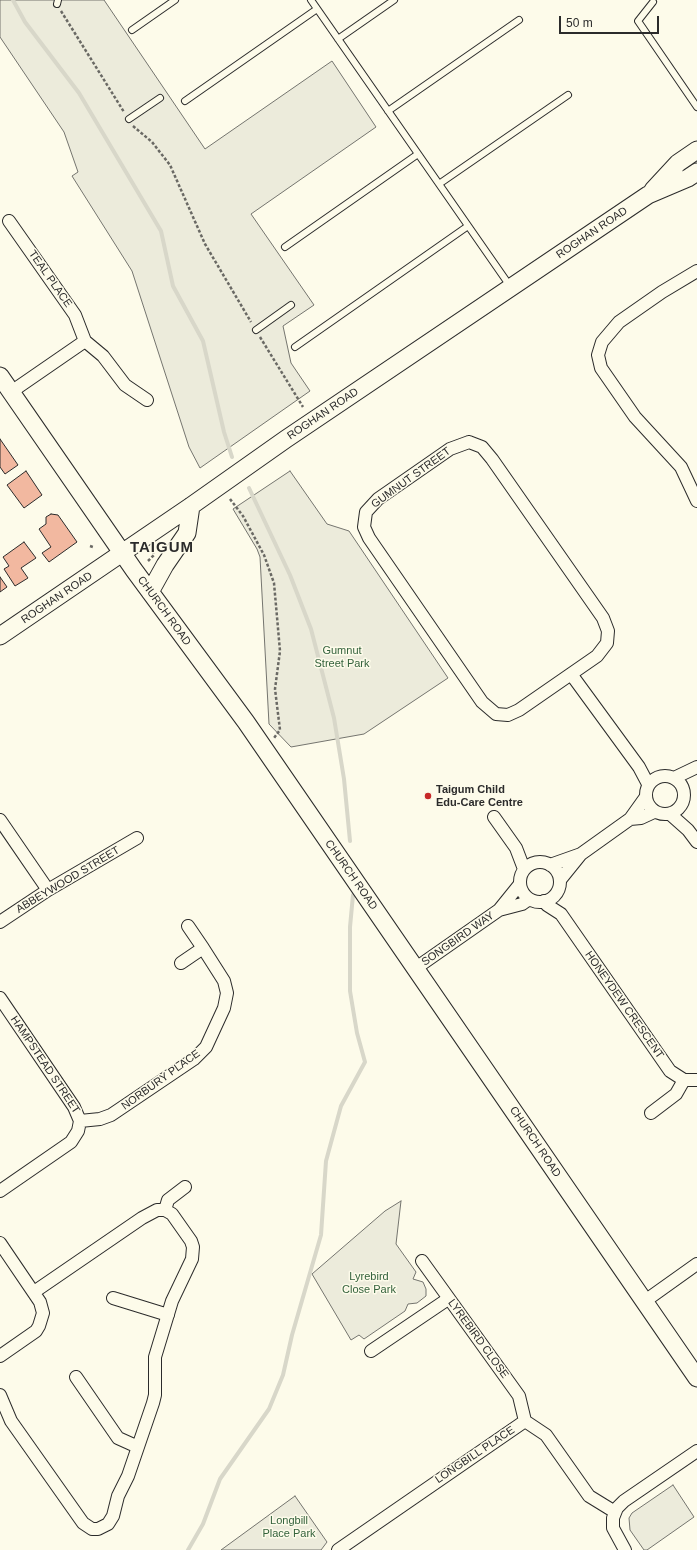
<!DOCTYPE html>
<html>
<head>
<meta charset="utf-8">
<style>
	body { margin:0 }
	#map { position:relative; width:697px; height:1550px; overflow:hidden; background:#fdfbea; font-family:Arial,sans-serif }
	canvas { display:block }
	.scale { position:absolute; left:559px; top:16px; width:100px; height:18px; box-sizing:border-box; border:2px solid #2b2b2b; border-top:0; padding-left:5px; font-size:12px; line-height:14px; white-space:nowrap; color:#2b2b2b; -webkit-text-stroke:3px #fdfbea; paint-order:stroke }
</style>
</head>
<body>
<div id="map">
<canvas width="697" height="1550"></canvas>
<div class="scale">50 m</div>
</div>
<script>
const g = document.querySelector('canvas').getContext('2d');
g.lineJoin = 'round';
function paint(path, color) { g.fillStyle = color; g.fill(path, 'evenodd'); }
const toPath = rows => new Path2D(rows.map(r => 'M' + r).join(''));
function stroke(path, color, width, dash) { g.strokeStyle = color; g.lineWidth = width; g.lineCap = dash ? 'butt' : 'round'; g.setLineDash(dash || []); g.stroke(path); }
function write(font, color, halo, rows, align = 'center') {
  g.font = font + ' Arial,sans-serif'; g.lineWidth = 3; g.setLineDash([]); g.textBaseline = 'middle'; g.strokeStyle = halo; g.fillStyle = color; for (const [text, x, y, turn = 0] of rows) {
    g.save(); g.translate(x, y); g.rotate((+turn || 0) * Math.PI / 180); g.textAlign = isNaN(turn) ? turn : align; if (halo) g.strokeText(text, 0, 0); g.fillText(text, 0, 0); g.restore();
  }
}
const green = toPath([
	[0,0,104,0,205,149,332,61,376,127,251,214,314,305,283,326,291,363,310,391,200,468,189,447,132,271,72,176,78,172,64,132,0,37,0,0],
	[290,471,327,524,349,531,448,678,364,734,291,747,269,724,260,557,257,549,233,509,290,471],
	[401,1201,396,1244,416,1272,413,1279,423,1282,426,1289,426,1296,417,1303,408,1304,405,1311,364,1339,359,1335,351,1340,312,1274,385,1211,401,1201],
	[673,1485,694,1517,647,1550,644,1550,630,1530,629,1518,632,1513,673,1485],
	[295,1496,327,1542,321,1550,221,1550,295,1496]
]);
paint(green, '#ecebdb');
stroke(green, '#74746e', 1);
stroke(toPath([
	[13,0,25,22,79,93,161,231,173,286,203,341,224,432,232,457],
	[249,488,290,575,311,629,334,718,344,779,350,841],
	[188,1550,203,1524,220,1479,269,1409,283,1375,292,1335,321,1235,326,1161,341,1106,365,1062,357,1033,350,991,350,927,353,895]
]), '#d8d7c9', 4);
const building = toPath([
	[0,439,18,465,5,474,0,467,0,439],
	[26,471,42,495,24,508,7,485,26,471],
	[51,514,58,515,77,542,49,562,42,553,51,547,39,529,46,524,46,517,51,514],
	[24,542,36,558,21,568,28,578,15,586,4,569,9,566,3,557,24,542],
	[0,577,7,587,0,592,0,577]
]);
paint(building, '#f2b8a0');
stroke(building, '#2b2b2b', 1);
const lane = toPath([
	[311,0,510,286],
	[653,2,638,21,697,107],
	[57,4,58,0],
	[132,30,175,0],
	[338,39,394,0],
	[185,101,317,9],
	[388,111,519,20],
	[129,119,160,98],
	[439,184,568,95],
	[285,247,418,154],
	[256,330,291,305],
	[295,347,468,226]
]);
const street = toPath([
	[9,221,75,315,85,341,103,356,125,385,147,400],
	[697,271,662,292,619,322,602,342,598,355,601,368,635,417,681,467,697,501],
	[11,392,85,341],
	[469,442,482,447,492,459,603,618,608,631,607,643,597,656,519,710,508,715,496,714,482,702,369,538,364,527,366,512,378,499,450,449,469,442],
	[571,674,639,767,648,784],
	'646 795a19 19 0 1 1 38 0a19 19 0 1 1-38 0Z',
	[674,778,697,767],
	[670,814,688,830,697,842],
	[494,817,516,848,524,869],
	[630,819,641,818,654,812],
	[0,820,48,890],
	'520 882a20 20 0 1 1 40 0a20 20 0 1 1-40 0Z',
	[550,865,581,854],
	[560,880,581,854,630,819,645,798],
	[544,901,547,905,561,914,670,1071,684,1080,697,1080],
	[499,910,522,904,529,899],
	[0,922,48,890,137,838],
	[181,963,203,948,188,926],
	[416,968,499,910,520,884],
	[0,998,74,1107,80,1121,78,1131,71,1142,0,1191],
	[651,1113,676,1094,684,1080],
	[80,1121,100,1119,111,1115,194,1059,206,1047,224,1008,227,993,224,981,203,948],
	[165,1210,168,1200,185,1187],
	[0,1243,40,1302,43,1313,39,1326,36,1331,0,1356],
	[422,1261,519,1396,525,1421],
	[113,1298,168,1315],
	[645,1301,697,1264],
	[371,1351,448,1299],
	[76,1377,118,1438,138,1447],
	[0,1395,11,1421,83,1523,92,1529,98,1529,108,1524,113,1516,118,1496,128,1476,153,1403,155,1395,155,1357,172,1301,192,1259,193,1247,191,1241,172,1214,165,1210,157,1210,142,1218,34,1292],
	[338,1550,525,1421,546,1435,589,1496,615,1512],
	[625,1550,613,1528,613,1518,617,1508,624,1501,697,1451]
]);
const secondary = toPath([
	[653,190,678,163,697,150],
	[0,376,134,570,246,722,697,1378],
	[150,592,165,565,187,533,191,506],
	[0,636,191,506,286,439,648,195,688,178,697,172]
]);
stroke(lane, '#2b2b2b', 8);
stroke(street, '#2b2b2b', 14);
stroke(secondary, '#2b2b2b', 19);
stroke(toPath([
	[61,11,124,112],
	[133,126,152,142,170,165,205,244,251,322],
	[260,337,303,407],
	[230,499,243,516,264,555,274,583,280,651,275,689,280,730,274,738],
	[90,546,93,547],
	[148,561,154,555,153,548]
]), '#6a6964', 2.5, [3, 2]);
stroke(lane, '#fdfbea', 6);
stroke(street, '#fdfbea', 12);
stroke(secondary, '#fdfbea', 17);
for (const [x, y, r, color] of [
	[428,796,4,"#c62828"]
]) { const dot = new Path2D(); dot.arc(x, y, r, 0, 2 * Math.PI); g.fillStyle = color; g.fill(dot); stroke(dot, '#fdfbea', 1.5); }
write('11px', '#2b2b2b', '#fdfbea', [
	["ROGHAN ROAD",592,233,-34],
	["TEAL PLACE",50,279,55],
	["ROGHAN ROAD",323,414,-34],
	["GUMNUT STREET",411,478,-36],
	["ROGHAN ROAD",57,598,-34],
	["CHURCH ROAD",164,611,54],
	["CHURCH ROAD",351,875,55],
	["ABBEYWOOD STREET",68,880,-31],
	["SONGBIRD WAY",458,939,-35],
	["HONEYDEW CRESCENT",624,1005,55],
	["HAMPSTEAD STREET",45,1065,56],
	["NORBURY PLACE",161,1080,-36],
	["CHURCH ROAD",535,1142,56],
	["LYREBIRD CLOSE",478,1339,54],
	["LONGBILL PLACE",475,1455,-34]
]);
write('11px', '#34623c', '#fdfbea', [
	["Gumnut",342,651],
	["Street Park",342,664],
	["Lyrebird",369,1277],
	["Close Park",369,1290],
	["Longbill",289,1521],
	["Place Park",289,1534]
]);
write('bold 11px', '#2b2b2b', '#fdfbea', [
	["Taigum Child",436,790],
	["Edu-Care Centre",436,803]
], 'left');
g.letterSpacing = '1px';
write('bold 15px', '#2b2b2b', '#fdfbea', [
	["TAIGUM",162,548]
]);
g.letterSpacing = '0px';
</script>
</body>
</html>
